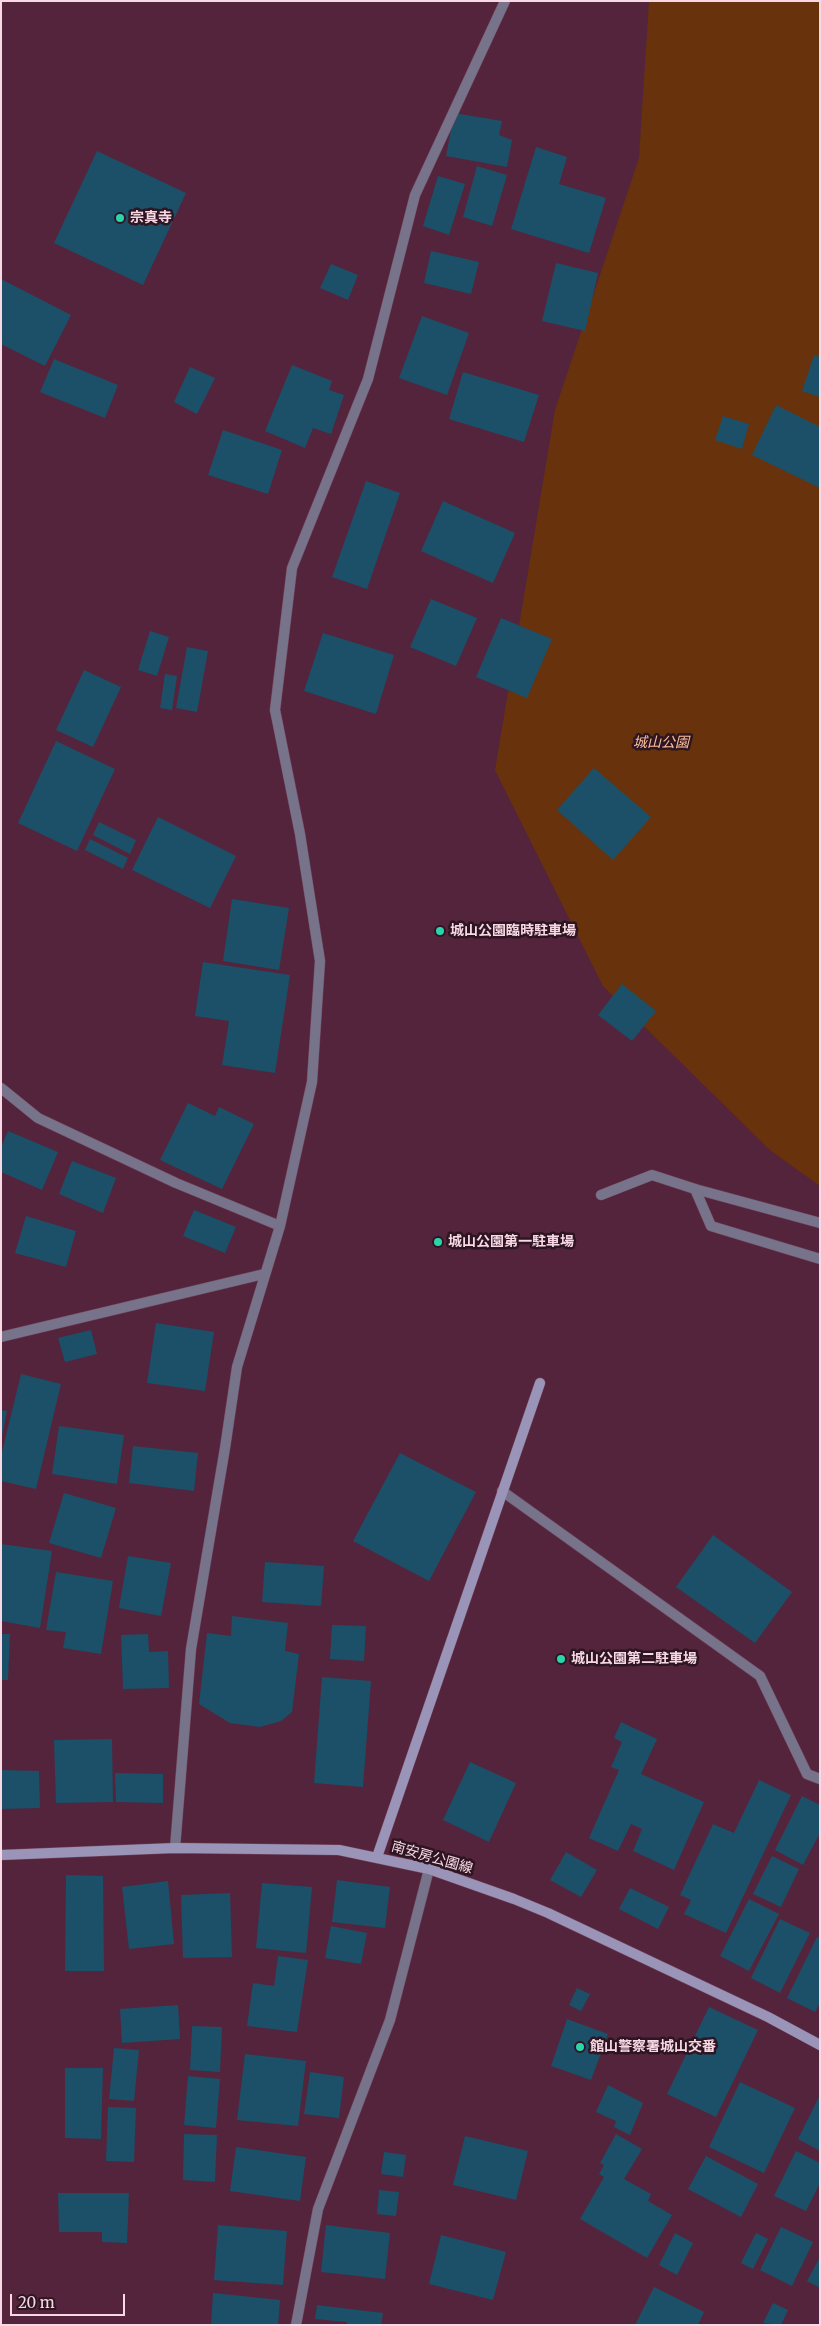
<!DOCTYPE html>
<html>
<head>
<meta charset="utf-8">
<style>
	body { margin:0 }
	#map { position:relative; width:821px; height:2326px; overflow:hidden; background:#54243c; font-family:Merriweather,serif }
	canvas { display:block }
	.frame { position:absolute; inset:0; border:2px solid #f8d8e5; pointer-events:none }
	.scale { position:absolute; left:10px; top:2294px; width:115px; height:22px; box-sizing:border-box; border:2px solid #f8d8e5; border-top:0; padding-left:6px; font-size:15px; line-height:18px; white-space:nowrap; color:#f8d8e5; -webkit-text-stroke:4px #2d1621; paint-order:stroke }
</style>
</head>
<body>
<div id="map">
<canvas width="821" height="2326"></canvas>
<div class="frame"></div>
<div class="scale">20 m</div>
</div>
<script>
const g = document.querySelector('canvas').getContext('2d');
g.lineJoin = 'round';
function paint(path, color) { g.fillStyle = color; g.fill(path, 'evenodd'); }
const toPath = rows => new Path2D(rows.map(r => 'M' + r).join(''));
function stroke(path, color, width, dash) { g.strokeStyle = color; g.lineWidth = width; g.lineCap = dash ? 'butt' : 'round'; g.setLineDash(dash || []); g.stroke(path); }
function write(font, color, halo, rows, align = 'center') {
  g.font = font + ' Merriweather,"Noto Sans JP",serif'; g.lineWidth = 5; g.setLineDash([]); g.textBaseline = 'middle'; g.strokeStyle = halo; g.fillStyle = color; for (const [text, x, y, turn = 0] of rows) {
    g.save(); g.translate(x, y); g.rotate((+turn || 0) * Math.PI / 180); g.textAlign = isNaN(turn) ? turn : align; if (halo) g.strokeText(text, 0, 0); g.fillText(text, 0, 0); g.restore();
  }
}
paint(toPath([
	[649,1,820,1,820,1186,771,1151,603,986,495,770,555,410,639,158]
]), '#67320c');
paint(toPath([
	[454,113,502,121,499,135,512,140,507,167,446,156],
	[536,147,567,157,559,184,606,198,589,253,511,229],
	[97,151,186,193,143,285,54,243],
	[477,166,507,175,492,226,463,217],
	[438,176,465,184,449,235,423,226],
	[431,251,479,262,471,294,424,283],
	[556,263,598,273,585,331,542,321],
	[331,264,358,275,348,300,320,288],
	[1,279,71,315,45,366,1,344],
	[422,316,469,333,447,395,399,378],
	[814,355,820,357,820,397,802,391],
	[54,359,118,385,105,418,40,392],
	[292,365,332,381,329,390,344,395,331,434,313,428,305,448,265,431],
	[190,367,215,378,197,414,174,402],
	[463,372,539,395,524,442,449,419],
	[776,405,820,427,820,488,752,455],
	[723,416,749,424,742,449,715,440],
	[223,430,282,450,268,494,208,475],
	[366,481,400,493,367,589,332,577],
	[443,501,515,533,493,583,421,551],
	[431,599,477,618,456,666,410,647],
	[501,618,552,639,527,698,476,677],
	[150,631,169,637,157,676,138,670],
	[323,633,394,655,376,714,304,691],
	[187,647,208,651,197,712,176,708],
	[84,670,121,687,93,747,56,730],
	[165,674,177,676,172,710,160,708],
	[56,741,115,769,77,851,18,823],
	[594,768,651,817,613,860,557,810],
	[158,817,236,856,210,908,132,870],
	[99,822,136,840,130,854,93,835],
	[90,839,128,858,123,869,85,850],
	[232,899,289,908,279,970,223,961],
	[203,962,290,975,275,1073,222,1065,229,1021,195,1016],
	[622,984,656,1011,632,1041,598,1015],
	[188,1103,215,1116,219,1107,254,1124,222,1189,160,1160],
	[8,1131,58,1152,42,1190,1,1172,1,1147],
	[72,1161,116,1178,103,1213,59,1194],
	[194,1210,236,1227,225,1253,183,1236],
	[26,1216,76,1231,66,1267,15,1253],
	[156,1323,214,1332,205,1391,147,1383],
	[91,1330,97,1354,65,1362,58,1338],
	[21,1374,61,1384,36,1489,1,1481,1,1456],
	[1,1410,7,1411,2,1436,1,1436],
	[59,1426,124,1435,117,1484,52,1474],
	[133,1446,198,1453,194,1491,129,1483],
	[400,1453,476,1492,429,1581,353,1541],
	[64,1493,116,1508,101,1558,49,1543],
	[713,1535,792,1592,755,1643,676,1587],
	[1,1544,52,1551,40,1628,1,1621],
	[128,1556,171,1563,161,1616,119,1608],
	[265,1562,324,1566,321,1606,262,1602],
	[56,1572,113,1581,101,1654,63,1648,66,1632,46,1630],
	[232,1616,288,1623,285,1651,299,1654,292,1712,281,1721,260,1727,230,1723,199,1704,207,1633,231,1636],
	[332,1625,366,1626,364,1661,330,1659],
	[1,1634,10,1634,8,1680,1,1680],
	[148,1634,149,1652,168,1651,169,1688,123,1689,121,1635],
	[322,1677,371,1681,363,1787,314,1783],
	[621,1722,657,1739,641,1774,704,1802,674,1870,633,1851,642,1829,631,1824,618,1851,589,1838,619,1770,611,1767,622,1742,614,1738],
	[112,1739,113,1802,56,1803,54,1740],
	[470,1762,516,1783,489,1842,443,1820],
	[1,1770,39,1771,40,1808,1,1809],
	[115,1773,163,1774,163,1803,116,1802],
	[759,1780,791,1795,726,1933,684,1914,691,1900,680,1895,713,1824,734,1833],
	[802,1796,820,1805,820,1833,803,1865,775,1850],
	[566,1852,597,1870,581,1897,550,1880],
	[772,1856,799,1869,781,1907,753,1894],
	[66,1875,103,1876,104,1971,65,1971],
	[337,1880,390,1887,385,1928,332,1922],
	[168,1881,174,1944,129,1949,122,1887],
	[262,1883,312,1887,306,1953,256,1948],
	[630,1888,669,1907,658,1929,619,1909],
	[230,1893,232,1957,183,1958,181,1895],
	[749,1899,779,1914,749,1971,720,1956],
	[780,1919,810,1933,780,1993,751,1978],
	[331,1926,367,1933,361,1964,325,1958],
	[817,1937,820,1938,820,2003,815,2012,787,1998],
	[278,1956,308,1960,297,2032,247,2026,253,1983,274,1986],
	[577,1988,590,1994,581,2011,569,2005],
	[178,2005,180,2039,122,2043,120,2009],
	[709,2007,758,2030,716,2117,667,2094],
	[567,2019,608,2034,591,2080,551,2066],
	[192,2026,222,2027,220,2072,190,2070],
	[114,2048,139,2050,134,2101,109,2099],
	[245,2054,306,2061,298,2126,237,2120],
	[65,2068,103,2068,101,2139,65,2138],
	[310,2072,344,2077,339,2118,304,2114],
	[188,2076,220,2079,216,2128,184,2125],
	[740,2082,795,2108,764,2173,709,2147],
	[608,2085,643,2103,630,2135,614,2127,616,2121,596,2112],
	[820,2095,820,2151,798,2139],
	[108,2107,136,2108,134,2162,106,2161],
	[184,2134,217,2135,215,2182,183,2180],
	[616,2134,642,2149,624,2179,651,2194,648,2201,672,2215,647,2258,580,2219,604,2177,599,2174,604,2165,600,2163],
	[465,2136,528,2151,516,2200,453,2185],
	[236,2147,306,2157,300,2201,230,2191],
	[796,2151,820,2163,820,2183,806,2211,774,2196],
	[384,2152,406,2155,403,2177,381,2174],
	[706,2156,758,2184,741,2217,688,2189],
	[379,2190,399,2192,396,2216,377,2214],
	[58,2193,129,2193,127,2243,102,2242,102,2232,59,2232],
	[218,2225,287,2231,283,2285,214,2280],
	[326,2225,390,2233,385,2279,321,2272],
	[781,2227,813,2242,792,2286,760,2270],
	[675,2233,693,2243,677,2275,659,2265],
	[756,2233,768,2239,753,2269,741,2263],
	[441,2235,506,2252,493,2300,429,2284],
	[820,2257,820,2288,807,2281],
	[654,2287,704,2312,698,2325,635,2325],
	[213,2293,280,2300,278,2325,211,2325],
	[773,2303,788,2310,781,2325,763,2323],
	[317,2305,383,2313,381,2325,347,2325,347,2322,315,2319]
]), '#1b5068');
const lane = toPath([
	[695,1189,820,1223],
	[502,1491,760,1676,807,1774,820,1779]
]);
const street = toPath([
	[1,1088,38,1118,176,1183,280,1226],
	[601,1195,652,1175,695,1189,711,1226,820,1259],
	[1,1337,264,1274],
	[175,1848,191,1649,225,1448,237,1367,280,1226,312,1082,320,961,300,834,275,710,292,568,368,379,415,195,505,1],
	[296,2325,318,2209,390,2020,429,1869]
]);
const secondary = toPath([
	[1,1855,175,1848,339,1850,429,1869,514,1899,548,1913,768,2017,820,2045],
	[377,1857,540,1383]
]);
stroke(lane, '#72445a', 11);
stroke(street, '#72445a', 11);
stroke(secondary, '#72445a', 11);
stroke(lane, '#76738a', 10);
stroke(street, '#76738a', 10);
stroke(secondary, '#9994b8', 10);
for (const [x, y, r, color] of [
	[120,218,5,"#2bd5ac"],
	[440,931,5,"#2bd5ac"],
	[438,1242,5,"#2bd5ac"],
	[561,1659,5,"#2bd5ac"],
	[580,2047,5,"#2bd5ac"]
]) { const dot = new Path2D(); dot.arc(x, y, r, 0, 2 * Math.PI); g.fillStyle = color; g.fill(dot); stroke(dot, '#2d1621', 2); }
write('bold 14px', '#f8d8e5', '#2d1621', [
	["宗真寺",130,218],
	["城山公園臨時駐車場",450,931],
	["城山公園第一駐車場",448,1242],
	["城山公園第二駐車場",571,1659],
	["館山警察署城山交番",590,2047]
], 'left');
write('italic 14px', '#fec09c', '#2d1621', [
	["城山公園",661,743]
]);
write('14px', '#f8d8e5', '#2d1621', [
	["南安房公園線",432,1858,16]
]);
</script>
</body>
</html>
